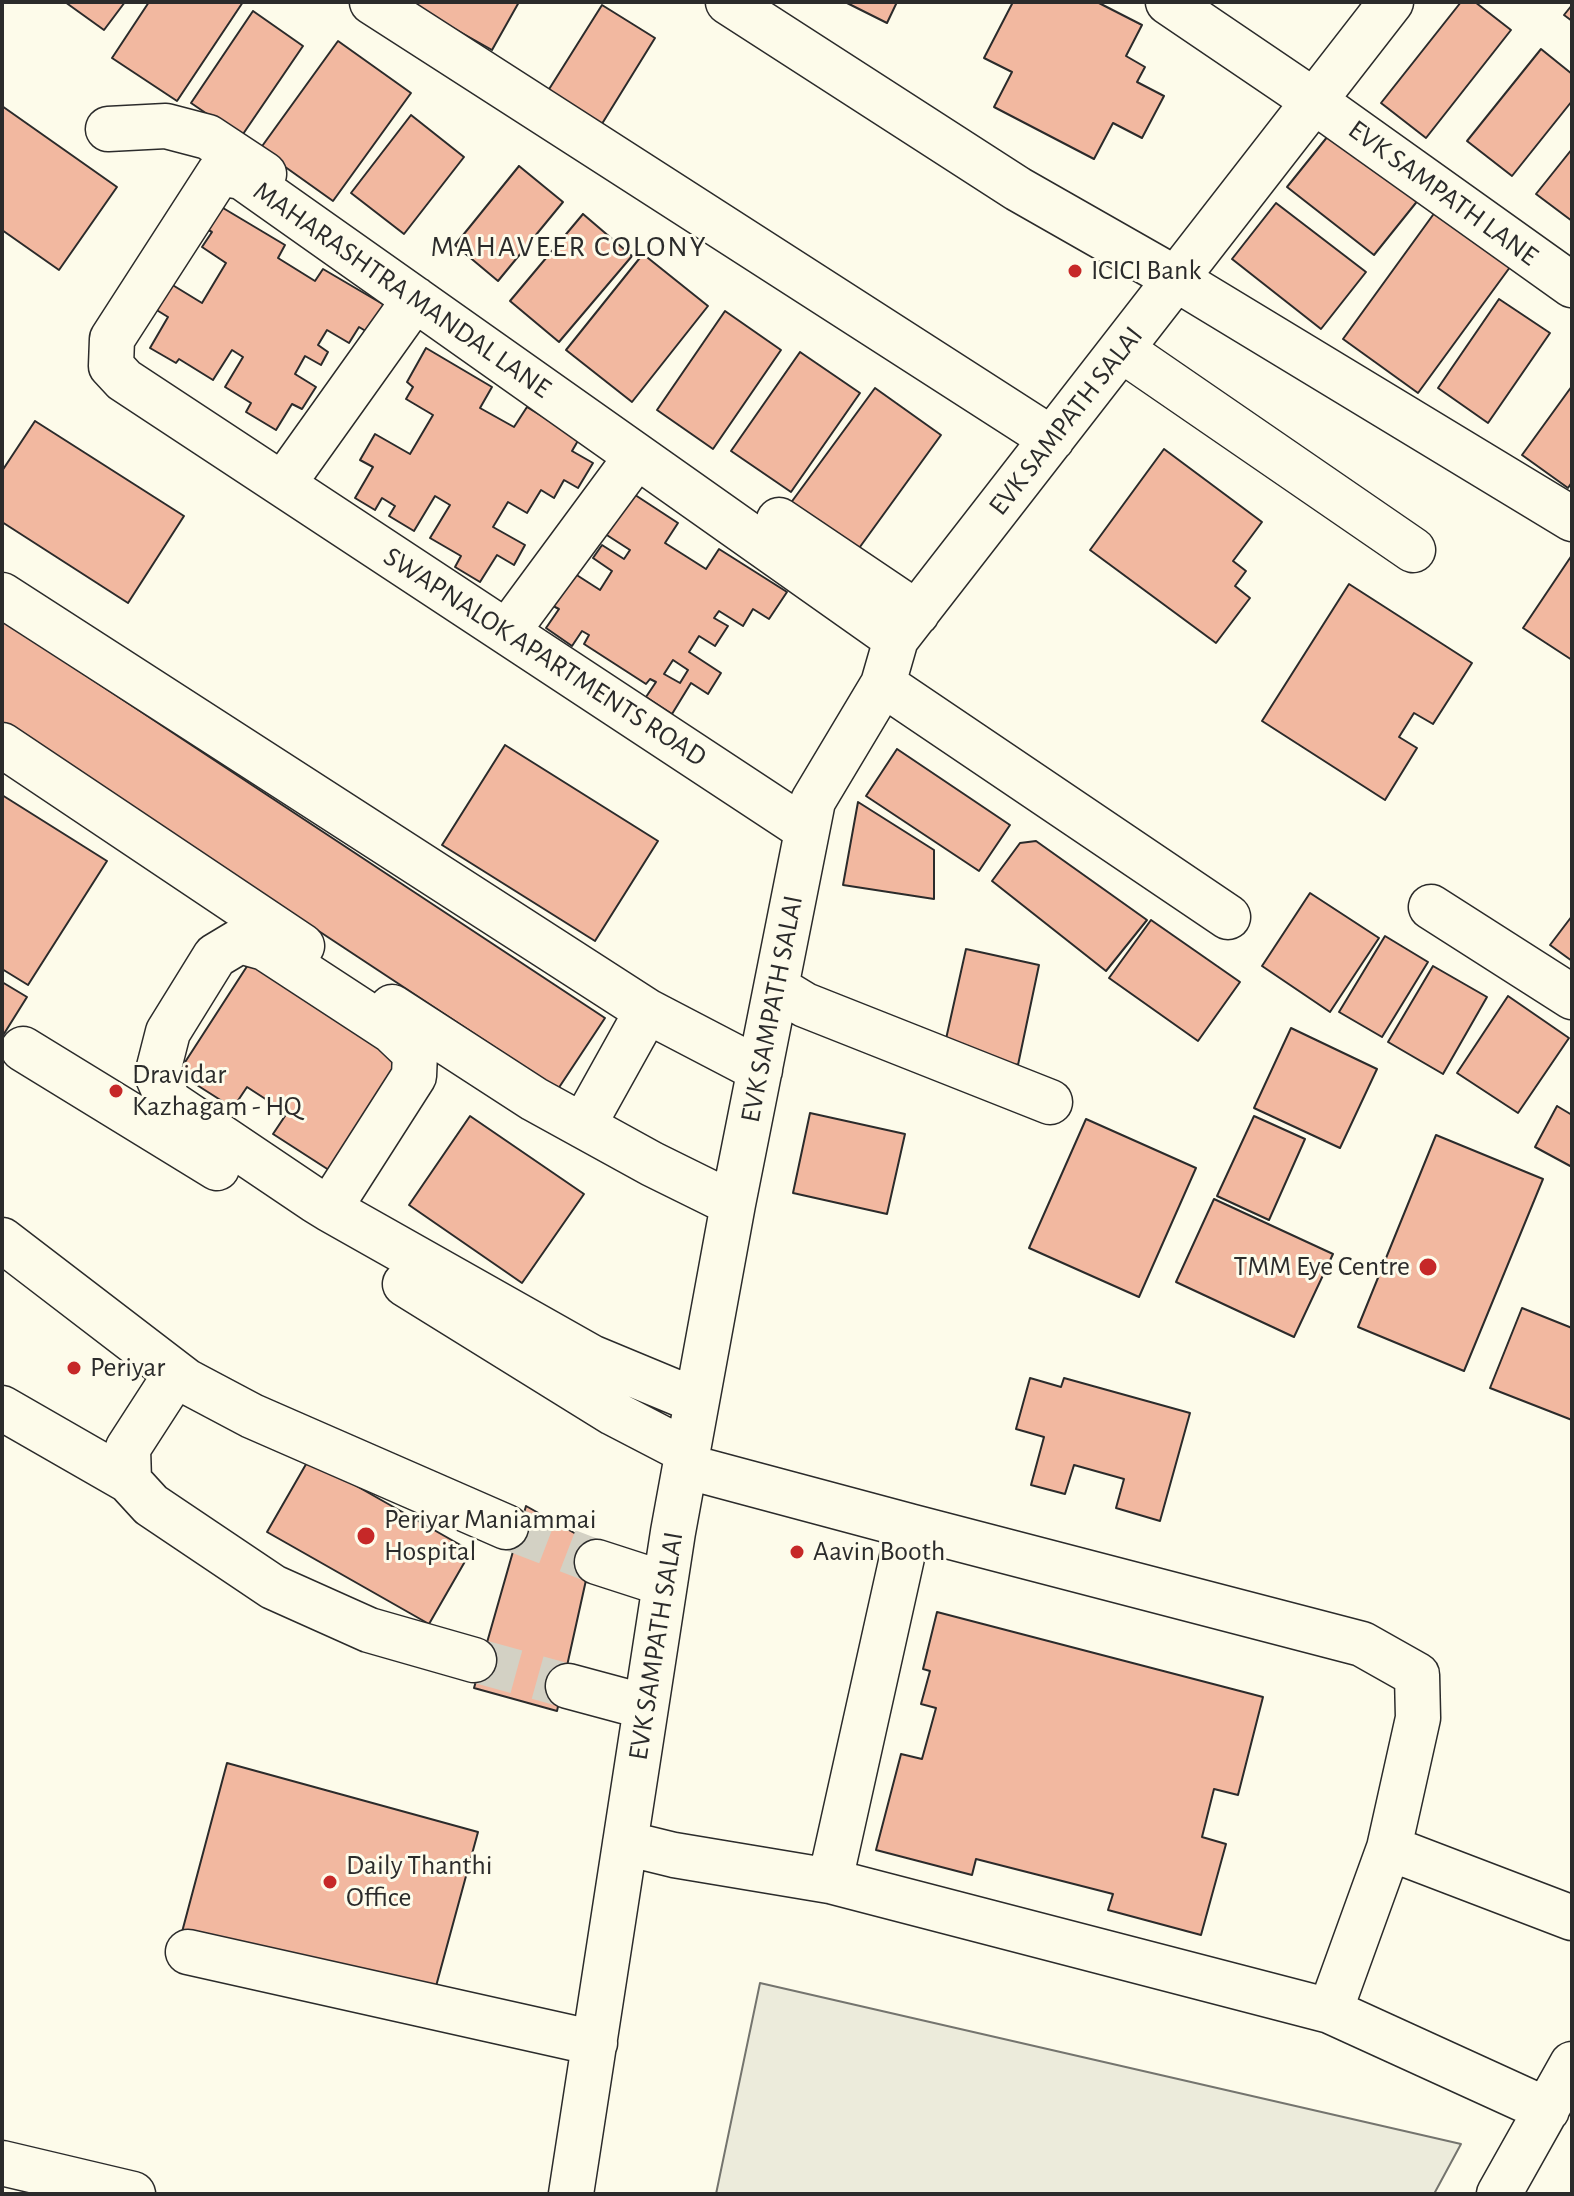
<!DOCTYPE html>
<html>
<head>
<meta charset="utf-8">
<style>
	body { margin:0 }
	#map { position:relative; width:1574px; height:2196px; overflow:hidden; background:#fdfbea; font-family:"Alegreya Sans",sans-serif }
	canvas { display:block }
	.frame { position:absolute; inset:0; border:4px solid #2b2b2b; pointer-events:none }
</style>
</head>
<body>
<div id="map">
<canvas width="1574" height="2196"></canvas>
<div class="frame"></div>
</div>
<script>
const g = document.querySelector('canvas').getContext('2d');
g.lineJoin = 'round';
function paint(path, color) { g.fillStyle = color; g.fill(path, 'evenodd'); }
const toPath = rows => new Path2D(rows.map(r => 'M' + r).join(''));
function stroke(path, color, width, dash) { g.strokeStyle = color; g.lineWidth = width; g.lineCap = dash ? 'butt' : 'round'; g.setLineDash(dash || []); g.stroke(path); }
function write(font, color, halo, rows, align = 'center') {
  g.font = font + ' "Alegreya Sans",sans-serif'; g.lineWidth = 6; g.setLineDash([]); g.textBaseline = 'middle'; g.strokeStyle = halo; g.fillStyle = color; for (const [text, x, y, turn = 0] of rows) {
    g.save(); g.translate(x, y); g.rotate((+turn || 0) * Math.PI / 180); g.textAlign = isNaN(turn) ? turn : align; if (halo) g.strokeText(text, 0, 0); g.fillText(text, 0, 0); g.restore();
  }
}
const green = toPath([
	[760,1983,1461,2144,1434,2194,716,2194,760,1983]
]);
paint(green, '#ecebdb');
stroke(green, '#74746e', 2);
const building = toPath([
	[65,2,125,2,104,30,65,2],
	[149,2,243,2,177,101,112,58,149,2],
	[407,2,519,2,492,50,407,2],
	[845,2,897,2,887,23,845,2],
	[1013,2,1097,2,1142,25,1126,56,1145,67,1137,82,1164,96,1142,138,1113,123,1094,159,994,107,1012,72,984,58,1013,2],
	[1461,2,1475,2,1511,30,1426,138,1381,103,1461,2],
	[602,5,655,38,600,127,546,94,602,5],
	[1572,5,1572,21,1564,15,1572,5],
	[253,11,303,46,241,137,191,103,253,11],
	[338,41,411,93,333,201,260,149,338,41],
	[1541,49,1572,74,1572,101,1512,176,1467,141,1541,49],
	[2,106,117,187,59,270,2,230,2,106],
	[411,115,464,157,404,234,351,193,411,115],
	[1332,131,1419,199,1374,255,1287,187,1332,131],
	[1572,149,1572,221,1536,194,1572,149],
	[519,166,563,202,498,281,455,245,519,166],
	[213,202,285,245,278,258,315,281,323,269,386,306,369,333,359,327,349,343,327,330,318,345,328,352,321,365,305,356,295,374,316,387,302,409,292,404,276,430,246,412,251,403,225,387,243,357,232,350,213,380,179,359,176,363,150,348,168,317,150,306,166,281,202,303,226,263,202,247,212,232,199,225,213,202],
	[1276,203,1366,272,1321,329,1232,259,1276,203],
	[1438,208,1513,263,1418,393,1343,339,1438,208],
	[583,214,632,256,559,342,510,301,583,214],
	[643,254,708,306,632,402,566,350,643,254],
	[1499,299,1550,333,1488,423,1438,388,1499,299],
	[725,311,781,350,713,449,657,410,725,311],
	[426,348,492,387,480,408,514,427,527,407,579,439,572,451,593,463,578,488,564,480,554,498,541,490,527,513,508,502,493,527,525,545,514,565,497,555,480,582,455,567,461,556,430,538,450,505,435,496,414,531,389,516,395,506,382,498,375,510,355,498,373,467,360,460,375,434,410,454,433,415,406,399,413,387,407,382,426,348],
	[800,352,860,393,791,492,731,451,800,352],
	[1572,386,1572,482,1568,488,1522,455,1572,386],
	[875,388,941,435,857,551,790,504,875,388],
	[35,421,184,516,128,603,2,522,2,471,35,421],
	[1164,449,1262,522,1233,561,1246,571,1235,586,1250,598,1216,643,1090,550,1164,449],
	[626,489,678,523,665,543,706,569,719,549,787,592,769,619,753,609,743,626,719,611,714,618,728,626,715,646,699,636,689,652,721,673,708,694,691,683,672,714,646,697,656,682,650,679,646,684,584,644,589,635,582,631,572,646,546,628,559,609,551,605,572,572,600,590,612,571,593,558,602,545,624,559,630,550,599,530,626,489],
	[673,660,688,670,680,683,664,674,673,660],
	[1572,555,1572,660,1523,628,1572,555],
	[1349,584,1472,663,1433,724,1414,713,1399,737,1417,748,1385,800,1262,721,1349,584],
	[2,620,605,1018,558,1089,2,722,2,620],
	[505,745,658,841,595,941,442,845,505,745],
	[897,749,1010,825,979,871,866,796,897,749],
	[2,795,107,861,28,985,2,969,2,795],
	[858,802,934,850,934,899,843,885,858,802],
	[1036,841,1147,920,1106,971,992,881,1020,843,1036,841],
	[1310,893,1379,938,1330,1012,1262,966,1310,893],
	[1572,916,1572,961,1550,945,1572,916],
	[1151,920,1240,982,1198,1041,1109,978,1151,920],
	[1385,936,1428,962,1382,1037,1339,1012,1385,936],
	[966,949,1039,965,1018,1065,944,1048,966,949],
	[253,957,407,1057,332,1172,273,1134,287,1113,247,1087,233,1108,178,1073,253,957],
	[1433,966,1487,997,1443,1074,1388,1042,1433,966],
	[2,982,27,997,2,1037,2,982],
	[1508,996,1569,1038,1518,1113,1457,1073,1508,996],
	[1291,1028,1377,1069,1340,1148,1254,1108,1291,1028],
	[1557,1106,1572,1115,1572,1167,1535,1147,1557,1106],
	[810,1113,905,1134,887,1214,793,1193,810,1113],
	[470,1116,584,1194,522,1283,409,1205,470,1116],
	[1254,1116,1305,1139,1269,1220,1217,1196,1254,1116],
	[1086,1119,1196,1168,1139,1297,1029,1248,1086,1119],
	[1436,1135,1543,1179,1464,1371,1358,1327,1436,1135],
	[1214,1199,1333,1254,1294,1337,1176,1282,1214,1199],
	[1522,1308,1572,1328,1572,1420,1490,1388,1522,1308],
	[1030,1378,1061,1387,1064,1378,1190,1413,1160,1521,1116,1508,1124,1479,1074,1465,1065,1494,1031,1485,1044,1437,1016,1429,1030,1378],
	[309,1459,471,1551,429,1624,267,1532,309,1459],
	[526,1506,594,1544,557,1711,474,1688,526,1506],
	[937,1612,1263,1697,1238,1795,1214,1789,1202,1837,1226,1844,1201,1935,1108,1910,1113,1894,976,1859,972,1875,876,1850,901,1754,922,1759,936,1708,921,1704,930,1671,923,1669,937,1612],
	[227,1763,478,1832,432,2001,182,1932,227,1763]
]);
paint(building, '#f2b8a0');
stroke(building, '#2b2b2b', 2);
stroke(toPath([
	[506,1527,597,1562],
	[474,1660,568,1686]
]), '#d3d1c4', 44, [44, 22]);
const minor = toPath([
	[372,2,1052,439],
	[728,2,1018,189,1176,279,1572,519],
	[1168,2,1314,101,1572,285],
	[108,129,166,126,208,137,264,174],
	[1122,350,1413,550],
	[283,484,415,299],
	[779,520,917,613],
	[2,595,647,1011,583,1126],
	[507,632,637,456],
	[883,684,1228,917],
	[2,745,302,946],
	[807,830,124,380,111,366,112,339,219,173,242,177,896,639],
	[1431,907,1572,997],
	[777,988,805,1005,1050,1102],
	[392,1007,534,1099,652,1164,733,1204],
	[647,1011,760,1070],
	[23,1049,217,1168],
	[329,1209,414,1076,415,1053,392,1031,265,948,240,941,215,956,168,1032,157,1075,169,1102,316,1201,329,1209,591,1357,697,1401],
	[2,1240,186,1381],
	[405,1284,613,1413,688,1452],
	[2,1408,129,1481],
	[685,1466,909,1526],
	[597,1562,665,1584],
	[474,1660,369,1630,273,1587,151,1505,129,1481,128,1448,170,1383,186,1381,252,1416,506,1527],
	[568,1686,646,1707],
	[625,1843,674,1855,830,1881,909,1526,1362,1644,1417,1675,1418,1718,1389,1848,1330,2011],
	[1389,1848,1572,1918],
	[830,1881,1330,2011,1547,2110],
	[188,1952,595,2043],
	[571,2194,673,1532,733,1204,813,801,883,684,896,639,1391,2],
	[1499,2194,1572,2064]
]);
const major = toPath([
	[2,2163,133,2194]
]);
stroke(minor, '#2b2b2b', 47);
stroke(major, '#2b2b2b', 47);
stroke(minor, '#fdfbea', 44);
stroke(major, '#fdfbea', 44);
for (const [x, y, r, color] of [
	[1075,271,8,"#c62828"],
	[116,1091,8,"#c62828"],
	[1428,1267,10,"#c62828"],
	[74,1368,8,"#c62828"],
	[366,1536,10,"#c62828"],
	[797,1552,8,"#c62828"],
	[330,1882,8,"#c62828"]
]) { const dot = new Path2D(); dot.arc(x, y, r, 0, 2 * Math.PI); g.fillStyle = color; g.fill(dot); stroke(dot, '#fdfbea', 3); }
write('28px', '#2b2b2b', '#fdfbea', [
	["EVK SAMPATH LANE",1443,193,36],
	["MAHARASHTRA MANDAL LANE",402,290,35],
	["EVK SAMPATH SALAI",1066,421,-52],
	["SWAPNALOK APARTMENTS ROAD",545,657,33],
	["EVK SAMPATH SALAI",772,1009,-79],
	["EVK SAMPATH SALAI",656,1646,-81]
]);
write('28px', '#2b2b2b', '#fdfbea', [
	["ICICI Bank",1091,271],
	["Dravidar",132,1075],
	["Kazhagam - HQ",132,1107],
	["TMM Eye Centre",1410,1267,"right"],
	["Periyar",90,1368],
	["Periyar Maniammai",384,1520],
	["Hospital",384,1552],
	["Aavin Booth",813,1552],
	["Daily Thanthi",346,1866],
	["Office",346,1898]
], 'left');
g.letterSpacing = '2px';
write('30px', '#2b2b2b', '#fdfbea', [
	["MAHAVEER COLONY",569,247]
]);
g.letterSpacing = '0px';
</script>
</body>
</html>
